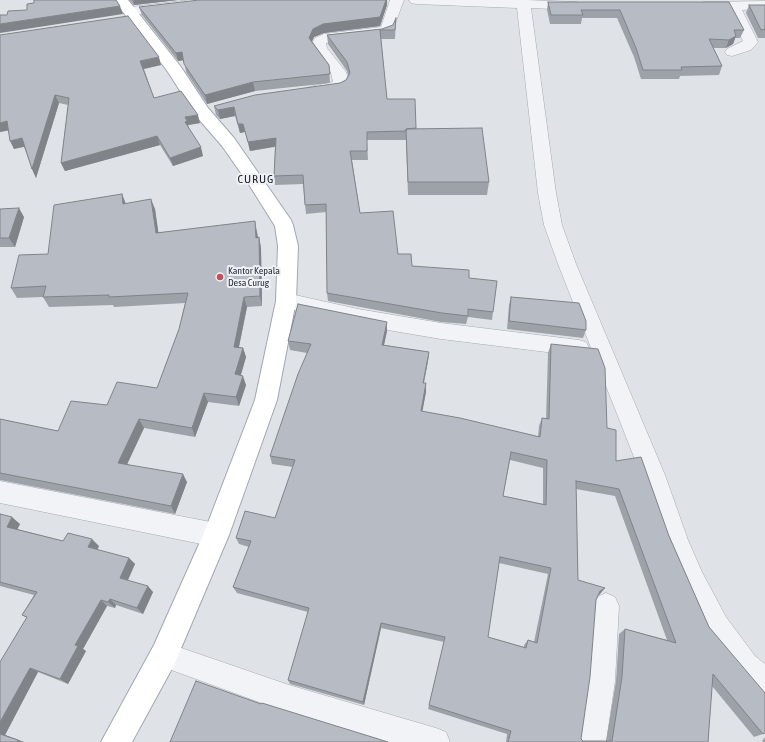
<!DOCTYPE html>
<html>
<head>
<meta charset="utf-8">
<style>
	body { margin:0 }
	canvas { display:block; background:#dfe3e8 }
</style>
</head>
<body>
<canvas width="765" height="742"></canvas>
<script>
const g = document.querySelector('canvas').getContext('2d');
g.lineJoin = 'round';
const toPath = rows => new Path2D(rows.map(r => 'M' + r).join(''));
function stroke(path, color, width, dash) { g.strokeStyle = color; g.lineWidth = width; g.lineCap = dash ? 'butt' : 'round'; g.setLineDash(dash || []); g.stroke(path); }
function paint(path, color) { g.fillStyle = color; g.fill(path, 'evenodd'); }
function write(font, color, halo, rows, align = 'center') {
  g.font = font + ' "Asap Condensed",sans-serif'; g.lineWidth = 4; g.setLineDash([]); g.textBaseline = 'middle'; g.strokeStyle = halo; g.fillStyle = color; for (const [text, x, y, turn = 0] of rows) {
    g.save(); g.translate(x, y); g.rotate((+turn || 0) * Math.PI / 180); g.textAlign = isNaN(turn) ? turn : align; if (halo) g.strokeText(text, 0, 0); g.fillText(text, 0, 0); g.restore();
  }
}
const street = toPath([
	[190,0,232,0,230,3,225,4,131,15,126,14,124,11,126,8,131,7,190,0],
	[390,0,404,0,392,32,381,36,326,43,327,48,346,72,349,82,345,88,335,93,314,95,309,93,306,90,309,87,333,82,331,73,311,45,315,38,324,34,381,27,390,0],
	[409,0,526,0,576,2,581,3,583,6,581,9,576,10,531,8,556,193,562,225,576,264,665,475,688,540,702,572,726,617,755,656,765,664,765,696,755,692,737,674,708,635,684,590,664,542,641,475,558,264,544,225,538,193,517,8,416,4,411,3,409,0],
	[765,1,765,9,742,10,758,42,751,50,732,56,727,55,725,52,727,49,743,41,728,10,704,10,699,9,697,6,699,3,704,2,765,1],
	[286,293,358,309,441,323,579,340,586,342,589,348,586,354,579,356,441,339,358,325,279,306,276,301,279,296,286,293],
	[0,481,216,523,225,527,228,535,225,543,216,547,0,503,0,481],
	[606,593,615,597,619,606,615,681,606,742,578,742,587,681,593,606,597,597,606,593],
	[164,642,289,685,436,728,446,732,450,742,388,742,289,713,155,664,151,655,155,646,164,642]
]);
const primary = toPath([
	[114,0,128,0,181,67,208,108,234,138,291,220,293,225,298,246,296,301,277,400,229,535,174,665,132,742,101,742,154,645,204,533,255,400,276,301,278,246,275,226,248,183,222,146,196,116,168,72,114,0]
]);
stroke(street, '#a5aab2', 1);
stroke(primary, '#a0a7b2', 2);
paint(street, '#f2f3f6');
paint(primary, '#fff');
paint(toPath([
	[129,0,178,0,134,5],
	[548,2,729,2,744,30,740,38,735,38,733,44,726,48,713,48,722,66,719,75,680,76,679,79,641,79,634,57,617,18,582,18,581,24,550,24,547,10],
	[387,5,380,26,324,33,314,37,312,41,329,65,330,83,255,91,207,104,186,72,184,60,178,61,142,15,139,7],
	[749,5,765,5,765,38,758,38,746,13],
	[396,18,395,39,381,39,387,99,416,128,489,182,487,195,408,195,406,140,367,140,368,160,352,160,360,213,398,254,412,266,469,278,493,312,492,320,468,317,466,324,441,322,328,301,327,293,326,212,306,214,303,184,275,185,274,176,275,147,250,151,245,132,240,133,235,116,220,119,216,115,214,106,340,83,346,80,348,75,347,71,328,44,327,35,382,29,393,25],
	[0,35,161,65,144,69,154,98,200,123,188,125,189,130,203,156,173,166,160,145,65,171,61,163,68,105,59,103,36,178,32,169,24,147,14,149,8,130,0,132],
	[122,194,126,204,155,209,158,232,257,232,258,237,259,237,261,248,262,306,247,307,239,347,243,348,246,357,241,375,246,385,239,406,208,402,195,437,144,428,127,464,187,482,175,514,0,480,0,419,58,431,107,405,157,388,179,329,185,303,114,307,113,305,49,307,43,297,17,298,11,288,48,254],
	[0,209,24,217,15,247,0,247],
	[511,297,586,330,583,338,507,329,509,305],
	[387,331,384,345,429,352,428,361,424,383,426,383,426,392,422,411,538,437,539,426,542,418,546,419,548,353,551,344,607,428,616,461,669,536,709,627,763,734,754,737,712,686,708,742,506,742,507,734,428,709,444,642,381,628,364,705,290,684,288,680,308,612,237,593,233,587,249,547,239,544,236,538,275,518,293,467,272,464,270,456,307,353,290,350,288,341],
	[510,460,543,468,543,504,503,496],
	[576,489,615,496,667,640,625,629,619,634,616,681,606,741,583,741,581,739,596,600,599,595,600,594,578,580],
	[499,563,548,574,534,642,528,640,524,645,524,647,488,637],
	[0,514,20,524,17,529,63,541,99,546,97,550,129,558,135,564,128,580,153,592,143,614,116,605,115,608,107,606,83,649,86,651,68,684,38,672,5,735,24,742,0,742,27,618,22,615,34,595,0,586],
	[764,738,765,738,765,742,762,742]
]), '#9da2a9');
paint(toPath([
	[133,0,178,0,134,5],
	[386,0,387,0,387,5,380,26,324,33,314,37,310,46,309,38,313,29,323,24],
	[120,6,123,14,0,33,0,24],
	[736,36,733,44,726,48,729,40],
	[182,52,184,60,178,61,176,53],
	[159,57,161,65,143,69,140,61],
	[253,82,255,91,207,104,205,95],
	[55,95,59,103,36,178,32,169],
	[234,107,235,116,220,119,218,110],
	[198,115,200,123,188,125,189,130,185,122,185,117],
	[7,121,11,130,0,132,0,123],
	[238,124,243,124,245,132,240,133],
	[157,136,160,145,65,171,61,163],
	[22,138,26,146,14,149,10,141],
	[276,138,277,146,250,151,248,142],
	[201,147,203,156,173,166,170,158],
	[122,194,126,205,123,204],
	[151,199,155,209,160,243,156,233],
	[19,208,24,217,15,247,9,238],
	[255,221,257,232,259,248,256,238],
	[259,237,261,248,262,306,260,296],
	[244,297,247,307,237,356,234,347],
	[387,322,387,331,382,354,382,345],
	[243,348,246,357,238,384,235,374],
	[429,352,428,361,422,391,423,383],
	[243,376,246,385,239,406,236,397],
	[426,383,426,392,421,419,421,411],
	[204,393,208,402,195,437,192,428],
	[139,419,144,428,124,471,118,463],
	[183,474,187,482,175,514,171,506],
	[12,517,20,524,15,534,7,527],
	[92,539,99,546,95,554,88,547],
	[129,558,135,564,126,584,120,578],
	[148,586,153,592,143,614,137,608],
	[605,588,600,594,596,596,600,591],
	[110,599,116,605,115,608,108,602],
	[101,600,107,606,83,649,86,651,68,684,60,679,75,645],
	[381,623,381,628,364,705,363,702],
	[30,668,38,672,5,735,24,742,17,742,0,734,0,722]
]), '#808489');
const building = toPath([
	[34,0,116,0,120,6,0,24,0,15,7,15,8,11,27,10,27,4,34,3,34,0],
	[199,0,386,0,380,17,323,24,313,29,309,38,329,65,330,74,253,82,205,95,184,64,182,52,176,53,139,7,199,0],
	[548,2,729,2,744,30,734,30,736,36,729,40,709,39,722,66,681,67,682,70,643,70,636,48,620,10,581,10,583,15,551,15,548,2],
	[749,5,765,5,765,29,761,30,749,5],
	[128,16,159,57,140,61,154,98,181,91,198,115,185,117,187,121,185,122,201,147,170,158,157,136,61,163,69,98,55,95,32,169,22,138,10,141,7,121,0,123,0,35,128,16],
	[396,18,395,30,380,30,387,99,415,99,416,128,406,129,406,131,367,132,367,151,350,151,360,213,393,211,398,254,411,254,412,266,469,270,469,278,497,281,493,312,468,309,468,316,442,313,327,293,326,204,305,205,303,175,274,176,276,138,248,142,243,124,238,124,234,107,218,110,214,106,255,95,340,83,346,80,350,73,347,62,327,35,382,29,393,25,396,18],
	[482,128,489,182,408,182,406,129,482,128],
	[122,194,123,204,151,199,156,233,255,221,256,238,259,237,260,296,244,297,234,347,243,348,235,374,243,376,236,397,204,393,192,428,139,419,118,463,183,474,171,506,0,473,0,419,58,431,71,401,107,405,117,382,157,388,179,329,188,293,109,297,109,295,43,297,46,286,11,288,19,255,48,254,54,205,122,194],
	[19,208,9,238,0,238,0,209,19,208],
	[511,297,579,303,586,321,586,330,509,321,511,297],
	[298,304,387,322,382,345,429,352,423,383,426,383,421,411,460,418,540,437,542,418,549,419,551,344,598,349,605,368,607,428,616,430,616,461,641,457,669,536,709,627,765,693,765,733,763,734,713,674,708,742,508,742,511,731,429,705,445,637,381,623,363,702,288,680,309,608,233,587,251,541,236,538,245,511,275,518,295,460,270,456,298,374,311,344,288,341,298,304],
	[511,452,547,460,546,505,503,496,511,452],
	[576,481,619,489,676,643,625,629,622,677,612,741,583,741,581,739,590,677,596,600,600,591,605,588,578,580,576,481],
	[500,557,551,568,537,643,528,640,526,648,488,637,500,557],
	[0,514,12,517,7,527,63,541,68,533,92,539,88,547,129,558,120,578,148,586,137,608,110,599,108,602,101,600,75,645,78,646,60,679,30,668,0,722,0,662,27,617,22,615,37,592,0,582,0,514],
	[196,681,261,704,262,703,388,742,170,742,196,681],
	[0,734,18,740,17,742,0,742,0,734]
]);
paint(building, '#b7bcc4');
stroke(building, '#808489', 1);
for (const [x, y, r, color] of [
	[220,277,4,"#c44d5e"]
]) { const dot = new Path2D(); dot.arc(x, y, r, 0, 2 * Math.PI); g.fillStyle = color; g.fill(dot); stroke(dot, '#eff1f5', 1.5); }
write('10px', '#29313e', '#eff1f5', [
	["Kantor Kepala",228,271],
	["Desa Curug",228,283]
], 'left');
g.letterSpacing = '1px';
write('12px', '#1c222e', '#eff1f5', [
	["CURUG",256,179]
]);
g.letterSpacing = '0px';
</script>
</body>
</html>
